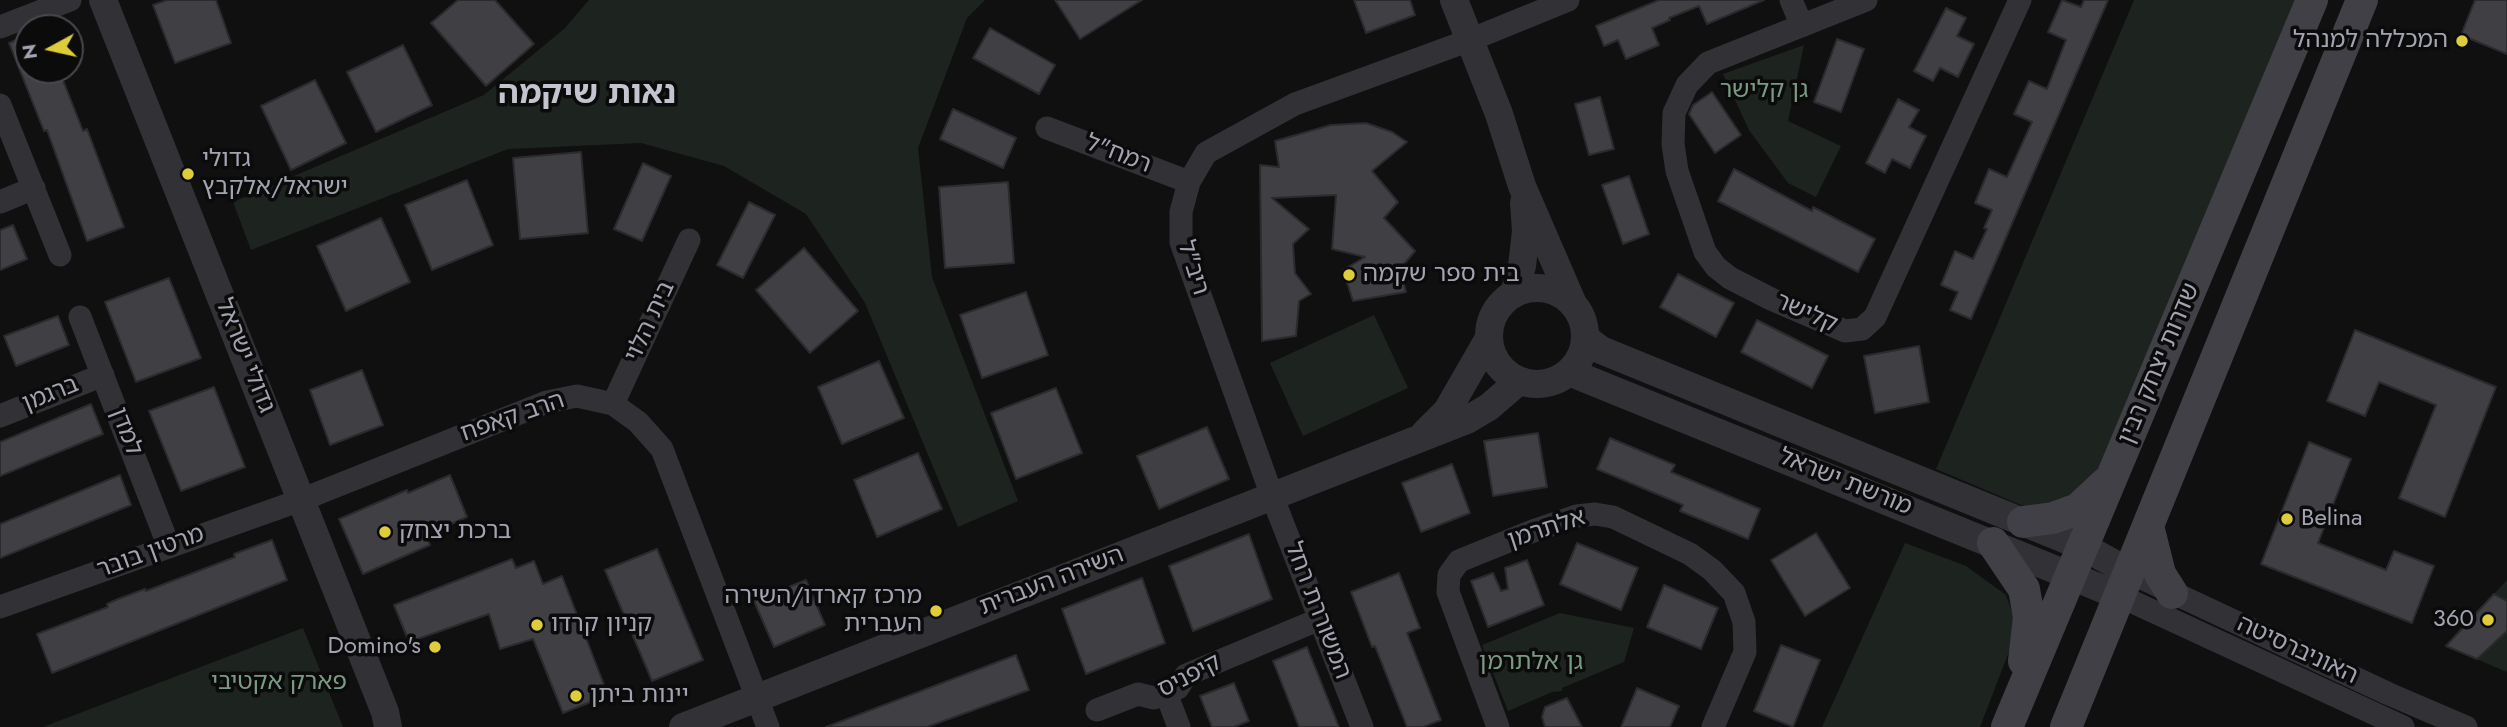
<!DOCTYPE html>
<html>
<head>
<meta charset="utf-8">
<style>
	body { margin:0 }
	#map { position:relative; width:2507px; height:727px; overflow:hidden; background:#101011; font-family:Jost,sans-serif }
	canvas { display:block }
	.north { position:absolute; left:14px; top:14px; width:70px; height:70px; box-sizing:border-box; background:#0b0b0c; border:2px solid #48484e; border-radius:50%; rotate:262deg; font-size:19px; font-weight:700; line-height:28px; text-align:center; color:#a3a4b1 }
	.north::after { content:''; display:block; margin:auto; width:24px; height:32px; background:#dfcc3a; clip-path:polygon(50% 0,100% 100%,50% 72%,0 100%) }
</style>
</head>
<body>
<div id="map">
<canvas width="2507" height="727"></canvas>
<div class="north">N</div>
</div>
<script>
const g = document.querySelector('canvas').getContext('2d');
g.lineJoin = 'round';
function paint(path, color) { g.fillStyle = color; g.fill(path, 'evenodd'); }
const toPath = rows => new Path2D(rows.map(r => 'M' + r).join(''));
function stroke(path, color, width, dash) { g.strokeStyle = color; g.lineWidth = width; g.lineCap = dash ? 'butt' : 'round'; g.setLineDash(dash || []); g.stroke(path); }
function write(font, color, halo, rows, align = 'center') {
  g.font = font + ' Jost,"Noto Sans Hebrew",sans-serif'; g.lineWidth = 7; g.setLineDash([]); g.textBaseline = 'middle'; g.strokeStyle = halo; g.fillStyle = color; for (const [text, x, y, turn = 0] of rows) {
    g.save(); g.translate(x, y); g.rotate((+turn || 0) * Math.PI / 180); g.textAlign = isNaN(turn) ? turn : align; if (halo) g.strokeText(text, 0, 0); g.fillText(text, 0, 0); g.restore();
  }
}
paint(toPath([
	[589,0,985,0,967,18,918,148,932,277,1018,501,958,527,865,303,806,214,724,166,641,143,508,149,251,250,233,202,484,95,564,29],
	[2134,0,2297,0,2105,466,2068,503,2035,511,1936,469],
	[1804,45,1788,121,1841,146,1816,197,1788,183,1749,130,1723,74],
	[1374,315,1408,388,1303,436,1270,363],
	[1905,543,1966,566,2006,595,2014,617,2010,649,1980,727,1822,727],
	[2507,580,2507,672,2446,646],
	[1560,613,1634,628,1624,662,1562,688,1562,691,1552,692,1508,711,1482,645],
	[303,628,343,727,43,727]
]), '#1d241f');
const building = toPath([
	[167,0,216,0,231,43,175,63,153,5,167,0],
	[458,0,495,0,534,44,486,86,431,23,458,0],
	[1055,0,1142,0,1080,39,1055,0],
	[1354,0,1410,0,1415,15,1366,33,1354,0],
	[1659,0,1764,0,1707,24,1699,6,1669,18,1670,20,1652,28,1659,45,1626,59,1618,40,1604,46,1596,26,1659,0],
	[2062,0,2081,7,2084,0,2108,0,1971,319,1950,310,1958,292,1941,285,1955,251,1973,259,1987,229,1984,228,1992,210,1975,203,1989,169,2007,177,2032,122,2014,114,2029,81,2047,89,2066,40,2048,32,2062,0],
	[2475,0,2507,0,2507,54,2461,35,2475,0],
	[1946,8,1966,18,1957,36,1974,44,1958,77,1940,68,1933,81,1914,71,1946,8],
	[990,28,1055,65,1039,94,973,58,990,28],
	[28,35,28,70,59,70,83,131,87,129,124,227,87,241,47,130,44,131,9,43,28,35],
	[1837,39,1864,49,1841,112,1814,102,1837,39],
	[403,45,432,105,376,132,347,72,403,45],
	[315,80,346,143,291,170,261,106,315,80],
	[1712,92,1741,135,1715,153,1689,114,1693,105,1712,92],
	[1600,97,1614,149,1589,155,1575,104,1600,97],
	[1898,99,1919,110,1909,127,1926,136,1910,168,1892,159,1885,173,1866,163,1898,99],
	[953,109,1016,138,1003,168,940,139,953,109],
	[1366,123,1392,132,1407,142,1372,171,1398,202,1384,218,1415,251,1400,269,1406,292,1353,301,1343,270,1365,257,1332,249,1336,195,1272,198,1309,229,1293,244,1295,273,1311,294,1299,301,1296,336,1262,341,1260,165,1279,167,1275,141,1331,125,1366,123],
	[581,152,588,233,520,239,513,158,581,152],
	[643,163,671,176,642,241,614,229,643,163],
	[1734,169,1812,211,1813,207,1875,239,1858,272,1718,201,1734,169],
	[1629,176,1649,234,1623,244,1602,185,1629,176],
	[467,180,493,245,432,270,405,205,467,180],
	[1008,182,1014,263,945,268,939,187,1008,182],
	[749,202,775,215,743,278,717,265,749,202],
	[381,218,410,282,346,311,317,246,381,218],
	[13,225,27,259,0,270,0,230,13,225],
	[804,248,858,311,810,353,756,290,804,248],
	[1678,274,1734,303,1716,337,1660,307,1678,274],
	[169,278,201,358,136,382,105,302,169,278],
	[1026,292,1048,355,982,378,960,315,1026,292],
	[58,316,69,345,16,366,4,336,58,316],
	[1757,320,1828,356,1812,388,1741,352,1757,320],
	[2355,330,2496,387,2445,517,2399,498,2436,405,2379,382,2365,416,2327,401,2355,330],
	[1919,346,1929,402,1875,413,1864,356,1919,346],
	[879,361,904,418,842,444,818,387,879,361],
	[362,370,383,425,330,445,310,390,362,370],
	[214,387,245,467,181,491,149,411,214,387],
	[1056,388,1082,453,1016,479,991,413,1056,388],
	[91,404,103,434,0,476,0,442,91,404],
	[1207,427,1229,479,1159,509,1137,456,1207,427],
	[1538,433,1547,487,1493,496,1484,441,1538,433],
	[1610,438,1675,465,1671,472,1760,509,1748,539,1680,511,1683,505,1597,469,1610,438],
	[2309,442,2351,459,2318,543,2386,570,2394,551,2434,566,2412,623,2261,564,2309,442],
	[918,453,942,509,877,537,854,480,918,453],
	[1452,464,1470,513,1421,532,1402,483,1452,464],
	[120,475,131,505,0,558,0,524,120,475],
	[450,475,467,517,426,535,430,545,363,574,339,519,407,490,408,493,450,475],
	[1816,533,1850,588,1805,616,1771,560,1816,533],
	[1249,534,1272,599,1193,631,1169,566,1249,534],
	[272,540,287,580,52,673,37,634,108,607,107,604,118,599,145,589,146,591,235,557,234,554,272,540],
	[1577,543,1638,568,1621,610,1560,584,1577,543],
	[657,549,703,660,652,681,605,570,657,549],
	[512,559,516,568,534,561,543,584,562,576,608,695,563,713,533,639,500,649,489,614,409,642,394,605,512,559],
	[1527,560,1544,605,1488,627,1471,581,1493,573,1501,591,1508,589,1505,568,1527,560],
	[1399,573,1420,628,1407,633,1441,720,1423,727,1407,727,1375,646,1372,647,1351,592,1399,573],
	[1142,578,1165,643,1086,674,1062,609,1142,578],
	[806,580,825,625,774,647,754,601,806,580],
	[1664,585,1718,608,1701,649,1647,627,1664,585],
	[2494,594,2507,601,2507,631,2477,659,2446,646,2494,594],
	[1781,645,1820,660,1793,727,1754,711,1781,645],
	[1307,647,1339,727,1299,727,1288,699,1273,661,1307,647],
	[1016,655,1029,690,927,727,826,727,1016,655],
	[1234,683,1249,721,1234,727,1212,727,1200,696,1234,683],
	[1637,688,1679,706,1670,727,1621,727,1637,688],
	[1567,698,1582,727,1545,727,1542,717,1545,707,1567,698]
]);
paint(building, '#403f44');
stroke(building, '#2b2a2d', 2);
stroke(toPath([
	[1791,0,1802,26],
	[1866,0,1708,63,1687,85,1674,113,1673,144,1677,171,1705,252,1716,267,1730,278,1771,299,1845,331,1862,329,1875,317,2020,0],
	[0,27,70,0],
	[0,105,60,255],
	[1047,128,1189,182],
	[0,202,34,188],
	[80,317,169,547],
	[613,404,689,240],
	[0,416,103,375],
	[2129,572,2389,694,2466,727],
	[2120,596,2403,727],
	[0,607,301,500,547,402,577,396,613,404,638,422,662,449,768,727],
	[1166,693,1179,727],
	[1097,710,1138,694,1154,698,1178,688,1186,675,1320,619],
	[1362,727,1272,496,1181,242,1181,212,1189,182,1206,153,1295,104,1470,40,1568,0],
	[1498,727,1448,592,1449,575,1459,561,1533,531,1577,516,1595,514,1613,517,1690,554,1712,570,1734,593,1744,622,1745,652,1713,727]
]), '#323236', 23);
stroke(toPath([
	[103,0,385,712,388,727],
	[1454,0,1499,114,1522,186,1573,304],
	'1489 336a48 48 0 1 1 96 0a48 48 0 1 1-96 0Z',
	[1514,294,1522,266,1526,231,1524,203],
	[1585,338,1601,350,2084,547,2129,572],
	[1569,372,2120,596],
	[1425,433,1447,411,1489,338],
	[683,727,1467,420,1489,407,1519,381]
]), '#323236', 28);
stroke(toPath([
	[2023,522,2053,518,2078,509,2107,482],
	[2148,526,2160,574,2172,593],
	[1993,543,2024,589,2029,617,2024,661],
	[2007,727,2312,0],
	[2066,727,2362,0]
]), '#404046', 32);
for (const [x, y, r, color] of [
	[2462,41,7,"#dfcc3a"],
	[188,174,7,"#dfcc3a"],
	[1349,275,7,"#dfcc3a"],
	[2287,519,7,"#dfcc3a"],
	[385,532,7,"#dfcc3a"],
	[936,611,7,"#dfcc3a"],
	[2488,620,7,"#dfcc3a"],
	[537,625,7,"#dfcc3a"],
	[435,647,7,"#dfcc3a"],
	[576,696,7,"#dfcc3a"]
]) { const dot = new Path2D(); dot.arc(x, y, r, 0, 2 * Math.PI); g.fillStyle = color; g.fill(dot); stroke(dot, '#0b0b0c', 2.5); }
write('24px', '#a3a4b1', '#0b0b0c', [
	["המכללה למנהל",2448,41,"right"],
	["גדולי",202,160],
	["ישראל/אלקבץ",202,188],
	["בית ספר שקמה",1363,275],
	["Belina",2301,519],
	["ברכת יצחק",399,532],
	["מרכז קארדו/השירה",922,597,"right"],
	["העברית",922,625,"right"],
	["360",2474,620,"right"],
	["קניון קרדו",551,625],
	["Domino's",421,647,"right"],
	["יינות ביתן",590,696]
], 'left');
write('24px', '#7b9a84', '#0b0b0c', [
	["גן קלישר",1764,91],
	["גן אלתרמן",1531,663],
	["פארק אקטיבי",279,683]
]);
write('24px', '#a3a4b1', '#0b0b0c', [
	["רמח\"ל",1118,155,21],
	["ריב\"ל",1192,268,73],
	["קלישר",1806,314,24],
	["בית הלוי",651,322,-65],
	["גדולי ישראל",244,356,68],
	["שדרות יצחק רבין",2160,364,-67],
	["ברגמן",51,395,-22],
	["הרב קאפח",513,418,-19],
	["למדן",125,432,69],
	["מורשת ישראל",1845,483,22],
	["אלתרמן",1547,530,-18],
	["מרטין בובר",151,553,-20],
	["השירה העברית",1052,582,-21],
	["המשוררת רחל",1317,611,69],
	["האוניברסיטה",2297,651,25],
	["קיפניס",1190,677,-27]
]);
write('bold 32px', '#c3c4cd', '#0b0b0c', [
	["נאות שיקמה",587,95]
]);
</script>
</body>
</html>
